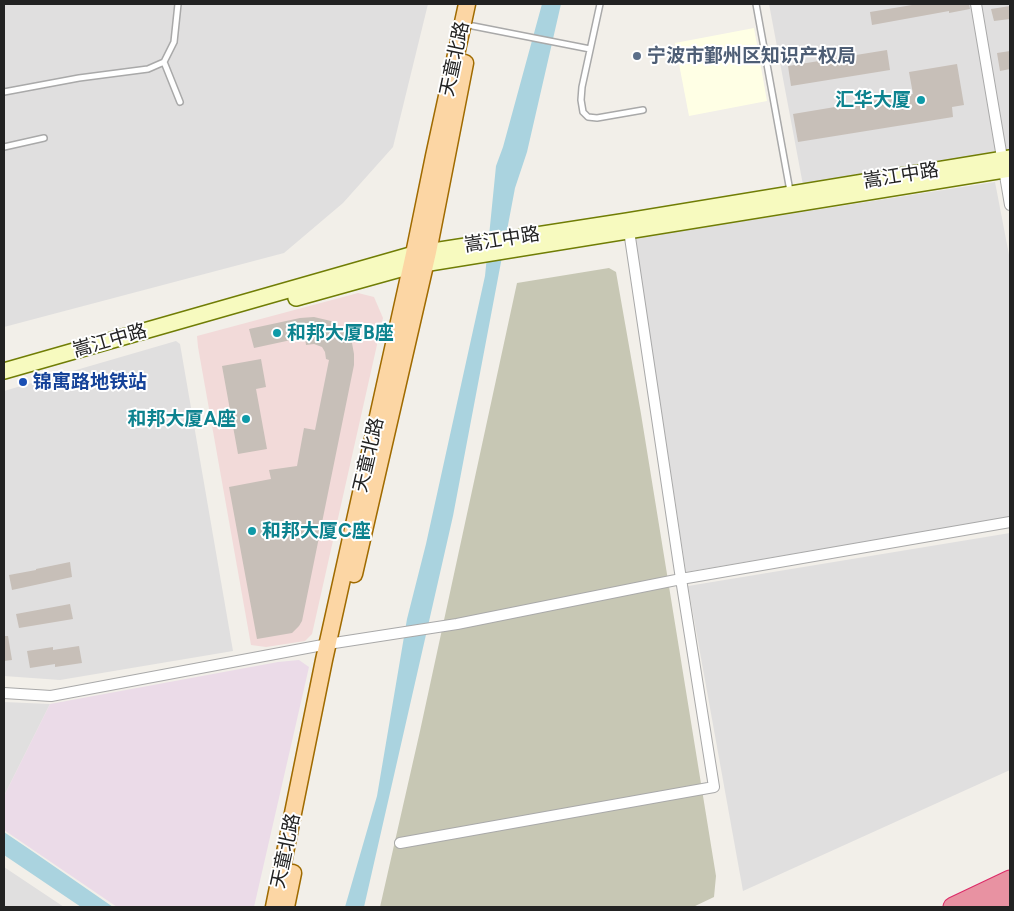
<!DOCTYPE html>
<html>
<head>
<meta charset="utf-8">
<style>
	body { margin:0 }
	#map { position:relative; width:1014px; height:911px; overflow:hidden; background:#f2efe9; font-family:Figtree,sans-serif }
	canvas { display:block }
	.frame { position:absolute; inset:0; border:5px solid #222; pointer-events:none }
</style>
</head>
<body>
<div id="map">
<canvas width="1014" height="911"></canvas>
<div class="frame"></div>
</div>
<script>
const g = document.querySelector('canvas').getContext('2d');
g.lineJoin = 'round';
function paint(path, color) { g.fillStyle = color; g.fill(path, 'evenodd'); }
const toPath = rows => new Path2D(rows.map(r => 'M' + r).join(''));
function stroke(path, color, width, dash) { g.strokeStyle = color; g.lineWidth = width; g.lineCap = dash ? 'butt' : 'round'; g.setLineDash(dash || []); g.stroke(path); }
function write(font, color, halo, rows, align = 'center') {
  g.font = font + ' Figtree,"Noto Sans SC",sans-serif'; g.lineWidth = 4; g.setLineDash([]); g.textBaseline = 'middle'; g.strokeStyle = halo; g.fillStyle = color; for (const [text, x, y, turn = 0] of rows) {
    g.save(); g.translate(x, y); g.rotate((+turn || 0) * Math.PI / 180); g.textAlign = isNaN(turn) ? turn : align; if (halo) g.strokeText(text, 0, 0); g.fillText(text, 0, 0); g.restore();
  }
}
paint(toPath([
	[4,4,428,4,393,147,343,203,284,253,4,327],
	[769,4,1010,4,1010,150,803,185],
	[995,182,1010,260,1010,517,686,572,635,238],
	[176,341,180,344,233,651,60,680,4,676,4,391],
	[1010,533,1010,770,743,891,688,586],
	[4,702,50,704,4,796],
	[4,867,64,907,4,907]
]), '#e0dfdf');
paint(toPath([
	[358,293,374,297,383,318,312,634,305,641,266,647,251,645,198,347,197,336]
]), '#f2dad9');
paint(toPath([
	[299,660,309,667,254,907,117,907,4,830,4,796,50,704,278,662]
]), '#ebdbe8');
paint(toPath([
	[754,28,767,101,689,116,675,43]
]), '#ffffe5');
paint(toPath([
	[609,268,616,272,641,414,716,876,714,897,693,907,380,907,420,731,517,283]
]), '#c7c7b4');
paint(toPath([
	[542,4,561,4,527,152,515,188,453,516,364,907,345,907,377,796,407,619,426,544,485,276,496,166,503,147],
	[4,832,32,851,113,907,81,907,4,855]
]), '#aad3df');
paint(toPath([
	[918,4,969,4,970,9,949,13,949,11,872,25,870,12],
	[1010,6,1010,19,994,21,991,9],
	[887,50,890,70,791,86,788,66],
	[1010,51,1010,69,1000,71,997,53],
	[957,64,964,105,952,107,953,117,798,142,793,114,913,94,909,72],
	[314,317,331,321,343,330,352,343,354,354,354,365,302,621,299,626,292,633,257,639,229,487,271,479,269,470,297,466,304,428,315,430,329,360,326,359,325,352,322,347,314,344,306,345,305,337,254,348,249,329,300,318],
	[261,359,266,387,256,389,267,449,238,454,222,366],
	[70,562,72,577,12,590,9,575,36,570,36,569],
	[70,604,73,619,19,628,16,614],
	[4,636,8,636,12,660,4,661],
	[79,646,82,663,55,667,55,664,30,668,27,651,53,647,53,650]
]), '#c7bfb8');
const lane = toPath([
	[600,4,582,87,581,100,583,112,588,117,597,118,643,110],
	[756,4,790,191],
	[473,26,590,49],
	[164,62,180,102],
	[4,92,79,78,148,69,164,62,174,42,178,4],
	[4,147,44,138]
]);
const street = toPath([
	[976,4,1010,205],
	[4,693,51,696,328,644,457,624,681,579,1010,522],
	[400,843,714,787,681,579,628,224]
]);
const secondary = toPath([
	[296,298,411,266,1010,169],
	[4,371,414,254,627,221,1010,158]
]);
const primary = toPath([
	[354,574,428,252,465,63],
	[274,907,324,660,414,254,434,156,467,4],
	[286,907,293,873]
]);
const highway = toPath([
	[953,907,1010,880],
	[987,907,1010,897]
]);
stroke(lane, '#a9a9a9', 8);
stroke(street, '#a9a9a9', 12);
stroke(secondary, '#707d05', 18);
stroke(primary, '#a06b00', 19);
stroke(highway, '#dc2a67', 21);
stroke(lane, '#fff', 5);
stroke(street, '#fff', 10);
stroke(secondary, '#f7fabf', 15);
stroke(primary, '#fcd6a4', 16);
stroke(highway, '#e892a2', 19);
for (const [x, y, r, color] of [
	[637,56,5,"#5c6f8a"],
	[921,100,5,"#0f9aa8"],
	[277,333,5,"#0f9aa8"],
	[23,382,5,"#1a4fb4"],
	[246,419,5,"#0f9aa8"],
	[252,531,5,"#0f9aa8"]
]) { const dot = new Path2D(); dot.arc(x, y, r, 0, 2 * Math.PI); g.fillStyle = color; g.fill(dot); stroke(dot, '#fff', 2); }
write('bold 19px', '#4e5e75', '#fff', [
	["宁波市鄞州区知识产权局",647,56]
], 'left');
write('19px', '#222', '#fff', [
	["天童北路",455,59,-78],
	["嵩江中路",901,176,-9],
	["嵩江中路",502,240,-9],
	["嵩江中路",110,341,-16],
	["天童北路",369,455,-77],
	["天童北路",286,851,-78]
]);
write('bold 19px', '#0d838f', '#fff', [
	["汇华大厦",911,100],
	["和邦大厦B座",287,333,"left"],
	["和邦大厦A座",236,419],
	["和邦大厦C座",262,531,"left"]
], 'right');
write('bold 19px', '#164399', '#fff', [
	["锦寓路地铁站",33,382]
], 'left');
</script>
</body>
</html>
